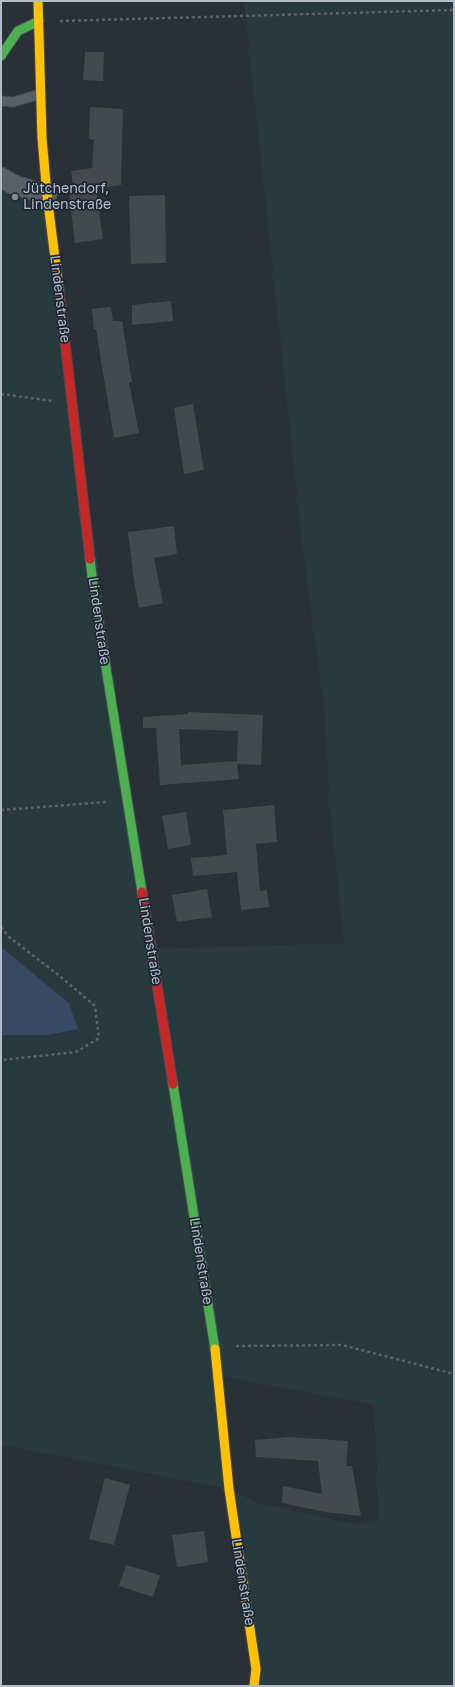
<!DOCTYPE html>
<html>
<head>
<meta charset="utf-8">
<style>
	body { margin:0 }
	#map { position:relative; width:455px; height:1687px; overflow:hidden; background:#2a3038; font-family:"Golos Text",sans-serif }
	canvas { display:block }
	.frame { position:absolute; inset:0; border:2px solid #b4bcc9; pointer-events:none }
</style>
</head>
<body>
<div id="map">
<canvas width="455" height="1687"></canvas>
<div class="frame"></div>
</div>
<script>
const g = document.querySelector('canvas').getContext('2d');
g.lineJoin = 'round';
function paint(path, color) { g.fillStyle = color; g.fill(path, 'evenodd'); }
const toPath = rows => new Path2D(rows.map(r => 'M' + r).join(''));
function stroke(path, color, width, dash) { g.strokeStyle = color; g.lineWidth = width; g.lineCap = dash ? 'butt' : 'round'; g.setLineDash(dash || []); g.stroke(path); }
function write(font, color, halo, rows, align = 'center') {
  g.font = font + ' "Golos Text",sans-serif'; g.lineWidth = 3.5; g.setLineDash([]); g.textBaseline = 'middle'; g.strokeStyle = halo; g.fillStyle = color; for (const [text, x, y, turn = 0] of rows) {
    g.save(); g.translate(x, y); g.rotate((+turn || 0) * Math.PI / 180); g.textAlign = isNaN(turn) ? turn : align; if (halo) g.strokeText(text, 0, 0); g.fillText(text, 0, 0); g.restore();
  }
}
paint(toPath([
	[244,1,454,1,454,1686,254,1686,229,1489,1,1445,1,1035,49,1035,78,1029,69,1003,1,947,1,177,47,195,151,949,344,943,329,796,324,702,304,560],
	[220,1376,374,1405,379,1518,359,1525,258,1503,229,1489]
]), '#273a3e');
paint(toPath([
	[1,947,69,1003,78,1029,49,1035,1,1035]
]), '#384963');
paint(toPath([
	[85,52,104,52,103,81,83,80],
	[90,107,123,109,121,185,96,189,103,239,75,243,69,193,74,193,71,171,92,168,94,140,89,139],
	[165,195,166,263,131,264,129,196],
	[171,301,173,321,132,325,132,305],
	[111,307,113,321,122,321,132,382,129,383,139,433,114,438,100,355,96,329,94,329,92,309],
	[193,404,204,470,184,474,174,408],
	[174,526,177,554,154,558,163,603,139,608,134,580,128,532],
	[188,712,263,715,261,765,237,764,239,779,160,785,156,728,143,728,143,717,188,714],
	[179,729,238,731,237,764,237,761,181,765],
	[274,805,277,842,256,844,260,891,267,890,269,907,241,910,237,872,193,876,191,858,227,855,223,810],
	[186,812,191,845,168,849,162,816],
	[207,889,212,917,177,922,172,895],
	[289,1437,348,1441,346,1466,352,1466,361,1516,325,1512,282,1503,283,1486,322,1494,318,1461,256,1457,255,1440],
	[105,1478,130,1485,114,1545,89,1539],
	[204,1531,208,1562,177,1567,172,1535],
	[126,1565,160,1575,153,1597,119,1586]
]), '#444950');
const lane = toPath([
	[1,101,13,102,40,94]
]);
const street = toPath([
	[1,177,12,184,47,195]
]);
const fast = toPath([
	[1,56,18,31,39,21],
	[90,559,94,593,142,892],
	[173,1084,215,1349]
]);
const slow = toPath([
	[38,1,42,138,47,195,59,290],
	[215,1349,229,1489,256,1669,254,1686]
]);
const jam = toPath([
	[59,290,90,559],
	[142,892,173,1084]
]);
stroke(lane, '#484c53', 11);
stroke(street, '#484c53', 21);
stroke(fast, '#484c53', 11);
stroke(slow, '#484c53', 11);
stroke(jam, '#484c53', 11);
stroke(toPath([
	[60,21,454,10],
	[1,394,53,401],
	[1,810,106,802],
	[1,927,9,937,61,977,95,1006,99,1038,76,1052,1,1060],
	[236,1346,342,1345,454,1374]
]), '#5d636a', 2.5, [3, 3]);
stroke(lane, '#5a5e66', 9);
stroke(street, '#5a5e66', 19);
stroke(fast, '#4caf50', 9);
stroke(slow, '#ffc107', 9);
stroke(jam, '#c62828', 9);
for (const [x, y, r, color] of [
	[15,197,4,"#848b96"]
]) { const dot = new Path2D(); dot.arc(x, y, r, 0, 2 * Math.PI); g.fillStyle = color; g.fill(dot); stroke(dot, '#1d2633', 1.5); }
write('14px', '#b4bcc9', '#1d2633', [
	["Jütchendorf,",23,189],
	["Lindenstraße",23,205]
], 'left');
write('14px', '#b4bcc9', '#1d2633', [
	["Lindenstraße",60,299,83],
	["Lindenstraße",99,621,82],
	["Lindenstraße",150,941,81],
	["Lindenstraße",201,1261,81],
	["Lindenstraße",243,1582,81]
]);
</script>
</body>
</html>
